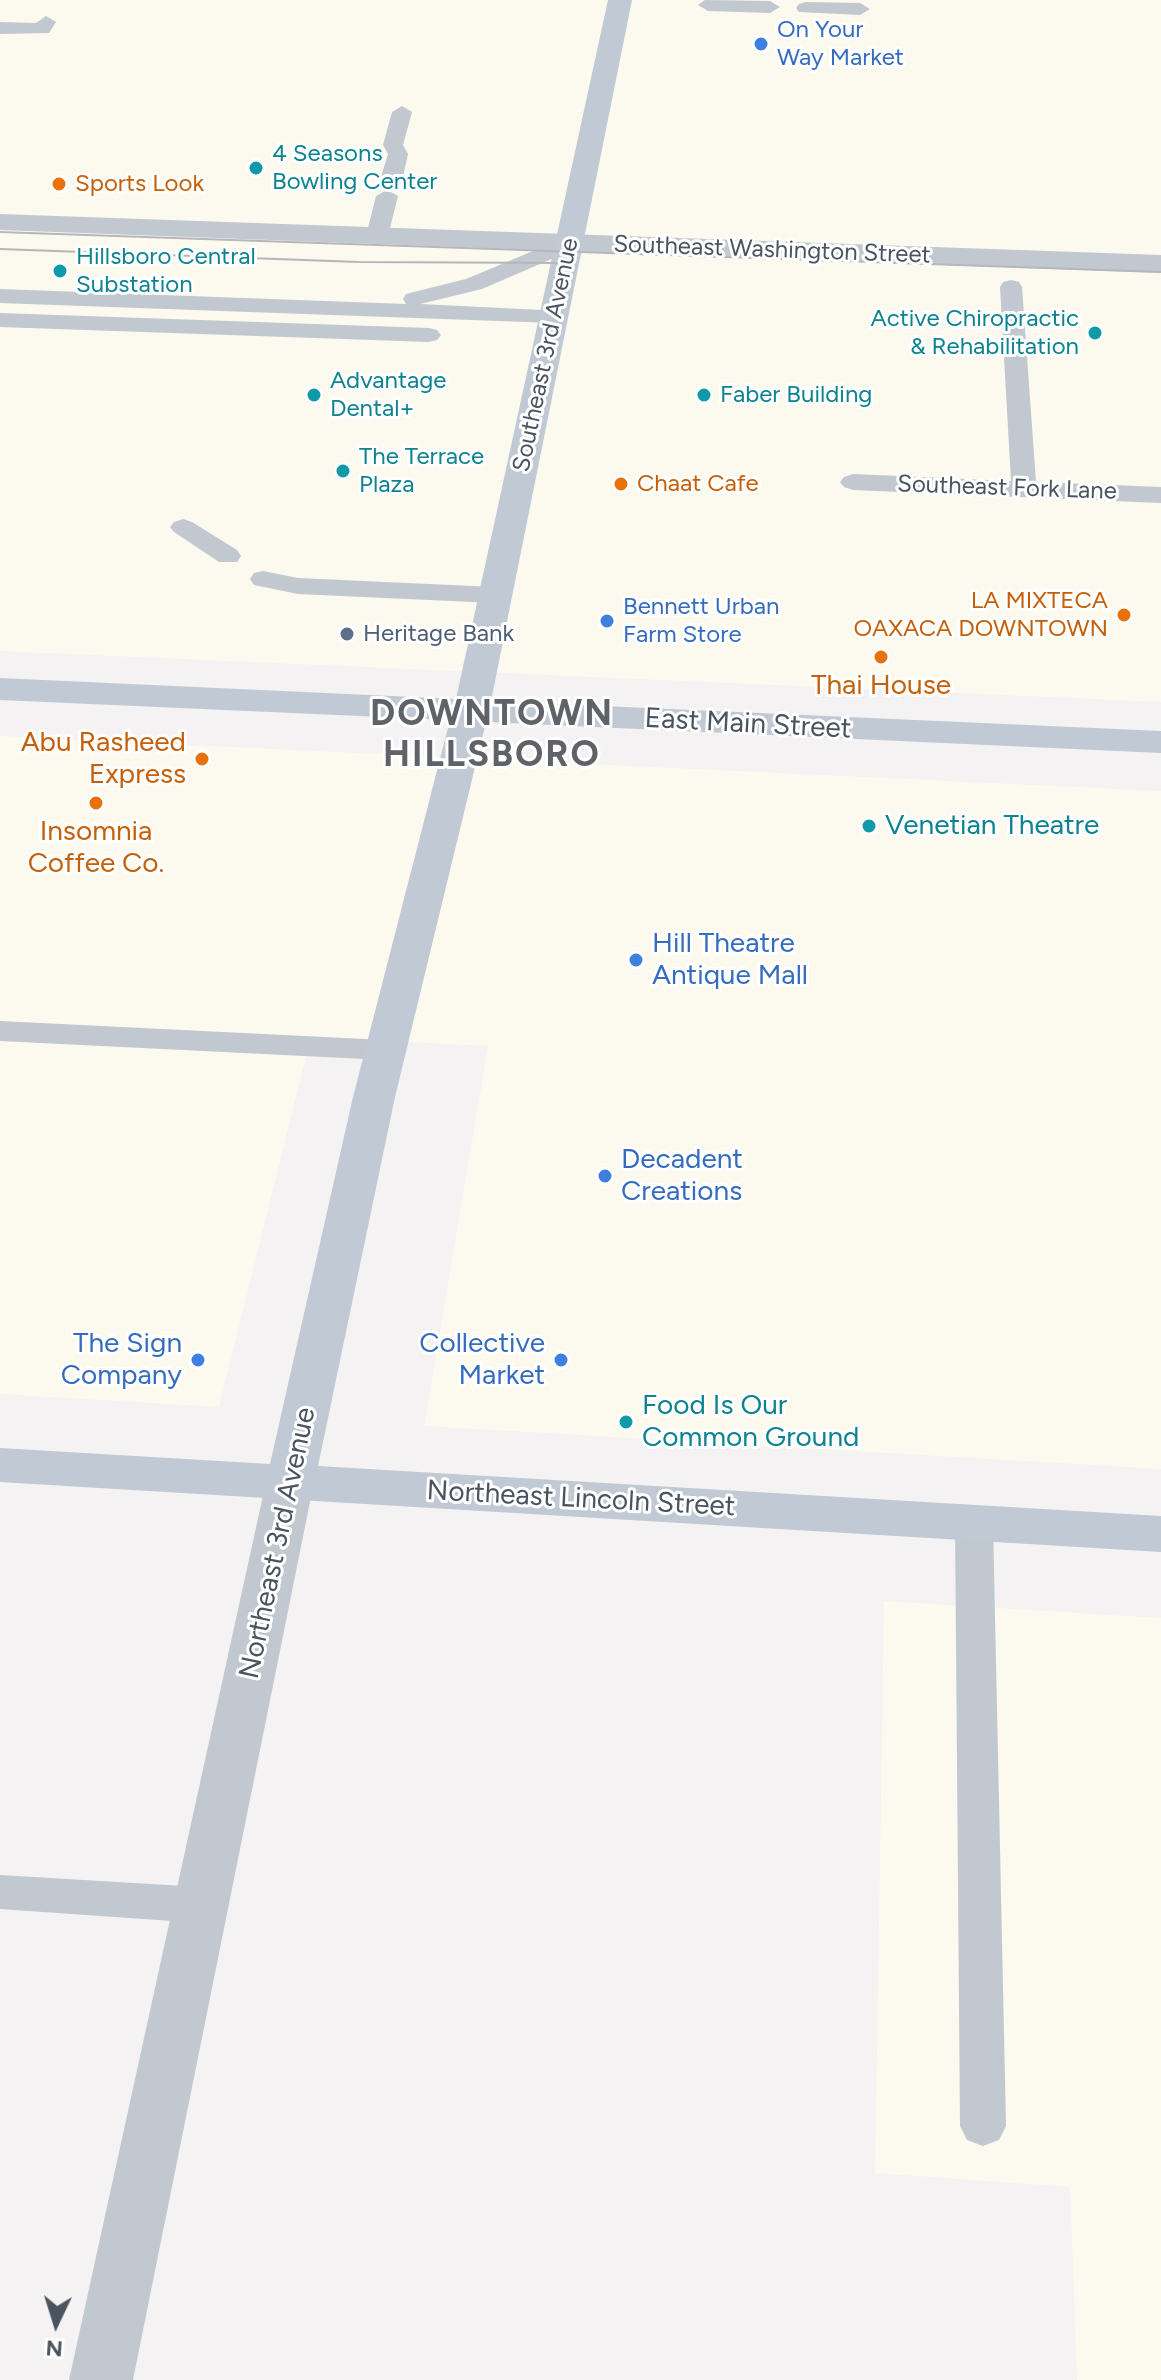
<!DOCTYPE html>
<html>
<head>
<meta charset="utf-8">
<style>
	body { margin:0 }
	#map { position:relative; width:1161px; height:2380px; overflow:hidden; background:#f4f2f2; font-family:Figtree,sans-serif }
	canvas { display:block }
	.north { position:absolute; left:16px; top:2284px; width:80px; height:80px; -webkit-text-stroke:6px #fff; paint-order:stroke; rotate:184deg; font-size:22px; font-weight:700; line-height:32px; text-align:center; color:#4a545f }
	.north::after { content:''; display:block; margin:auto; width:28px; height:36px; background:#4a545f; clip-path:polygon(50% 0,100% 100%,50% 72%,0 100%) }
</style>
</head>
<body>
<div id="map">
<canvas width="1161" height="2380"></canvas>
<div class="north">N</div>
</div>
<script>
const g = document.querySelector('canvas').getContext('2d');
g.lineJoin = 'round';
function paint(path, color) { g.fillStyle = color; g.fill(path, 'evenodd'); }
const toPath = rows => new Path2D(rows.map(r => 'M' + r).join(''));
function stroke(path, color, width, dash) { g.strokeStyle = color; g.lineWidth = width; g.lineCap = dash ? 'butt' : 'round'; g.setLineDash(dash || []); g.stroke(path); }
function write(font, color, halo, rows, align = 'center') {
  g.font = font + ' Figtree,sans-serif'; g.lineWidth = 6; g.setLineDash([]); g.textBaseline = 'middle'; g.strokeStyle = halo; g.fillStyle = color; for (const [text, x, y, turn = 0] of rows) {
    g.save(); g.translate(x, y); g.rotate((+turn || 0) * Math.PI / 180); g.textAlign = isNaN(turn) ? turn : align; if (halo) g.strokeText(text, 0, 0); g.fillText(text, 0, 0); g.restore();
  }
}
paint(toPath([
	[0,0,1161,0,1161,702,0,651],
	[0,736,1161,791,1161,1469,424,1426,488,1046,311,1037,219,1407,0,1394],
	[884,1601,1161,1618,1161,2380,1077,2380,1070,2187,875,2173]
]), '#fcf9ee');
paint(toPath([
	[705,0,770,1,780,7,770,13,708,11,698,5,705,0],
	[806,2,860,3,870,9,860,15,799,12,796,8,799,4,806,2],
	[46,16,56,22,49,33,0,34,0,22,36,23,46,16],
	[402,106,412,112,403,145,408,154,403,177,392,183,381,177,388,154,383,145,392,112,402,106],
	[387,190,398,196,388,236,377,243,369,241,366,236,376,196,387,190],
	[569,236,580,243,577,248,482,289,420,304,562,311,565,316,562,321,554,323,0,303,0,289,406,304,403,299,406,294,466,279,569,236],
	[1011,280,1019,282,1022,287,1036,482,1161,487,1161,503,853,490,844,487,840,482,844,477,853,474,1011,481,1000,287,1003,282,1011,280],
	[0,313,429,328,437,330,441,335,437,340,429,342,0,327,0,313],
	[183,519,192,522,237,550,241,556,237,562,219,562,174,532,170,527,174,522,183,519],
	[263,571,298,578,495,587,504,589,508,595,504,601,495,603,298,594,254,585,250,579,254,573,263,571],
	[0,1021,385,1040,396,1043,401,1050,396,1057,385,1060,0,1041,0,1021],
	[974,1509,988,1513,993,1523,1006,2126,999,2140,983,2146,967,2140,960,2126,955,1523,960,1513,974,1509],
	[0,1875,201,1887,216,1893,223,1905,216,1917,201,1923,0,1909,0,1875]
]), '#c1c8d0');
paint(toPath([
	[0,214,1161,255,1161,273,0,230,0,214],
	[290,1465,307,1470,314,1482,133,2380,69,2380,266,1482,273,1470,290,1465]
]), '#c1c8d0');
paint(toPath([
	[608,0,632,0,491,701,1161,731,1161,753,486,722,395,1097,318,1466,1161,1516,1161,1552,0,1482,0,1448,270,1464,353,1097,450,720,0,700,0,678,456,699,608,0]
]), '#c1c9d4');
stroke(toPath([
	[0,232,1161,272],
	[0,249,359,262,565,263]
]), '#b5b7bc', 2);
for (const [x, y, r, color] of [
	[761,44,8,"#3f7fe0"],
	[256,168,8,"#0f9aa8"],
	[59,184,8,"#e8710a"],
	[60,271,8,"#0f9aa8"],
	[1095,333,8,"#0f9aa8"],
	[314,395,8,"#0f9aa8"],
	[704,395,8,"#0f9aa8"],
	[343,471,8,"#0f9aa8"],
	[621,484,8,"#e8710a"],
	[1124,615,8,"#e8710a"],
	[607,621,8,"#3f7fe0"],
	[347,634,8,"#5c6f8a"],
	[881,657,8,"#e8710a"],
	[202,759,8,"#e8710a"],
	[96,803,8,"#e8710a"],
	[869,826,8,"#0f9aa8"],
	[636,960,8,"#3f7fe0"],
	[605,1176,8,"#3f7fe0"],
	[198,1360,8,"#3f7fe0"],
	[561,1360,8,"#3f7fe0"],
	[626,1422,8,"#0f9aa8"]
]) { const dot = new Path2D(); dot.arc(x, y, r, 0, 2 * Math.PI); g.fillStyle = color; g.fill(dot); stroke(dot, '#fff', 3); }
write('24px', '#366cbe', '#fff', [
	["On Your",777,30],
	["Way Market",777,58],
	["Bennett Urban",623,607],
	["Farm Store",623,635]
], 'left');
write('24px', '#0d838f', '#fff', [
	["4 Seasons",272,154],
	["Bowling Center",272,182],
	["Hillsboro Central",76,257],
	["Substation",76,285],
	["Active Chiropractic",1079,319,"right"],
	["& Rehabilitation",1079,347,"right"],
	["Advantage",330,381],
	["Dental+",330,409],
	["Faber Building",720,395],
	["The Terrace",359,457],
	["Plaza",359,485]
], 'left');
write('24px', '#c56008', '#fff', [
	["Sports Look",75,184],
	["Chaat Cafe",637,484],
	["LA MIXTECA",1108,601,"right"],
	["OAXACA DOWNTOWN",1108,629,"right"]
], 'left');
write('24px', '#4a545f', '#fff', [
	["Southeast Washington Street",772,250,2],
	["Southeast 3rd Avenue",546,355,-78],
	["Southeast Fork Lane",1007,488,2]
]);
write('24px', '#4e5e75', '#fff', [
	["Heritage Bank",363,634]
], 'left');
write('28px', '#c56008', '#fff', [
	["Thai House",881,686],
	["Abu Rasheed",186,743,"right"],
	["Express",186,775,"right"],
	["Insomnia",96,832],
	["Coffee Co.",96,864]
]);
write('28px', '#4a545f', '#fff', [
	["East Main Street",748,724,3],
	["Northeast Lincoln Street",581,1499,3],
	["Northeast 3rd Avenue",278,1543,-78]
]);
write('28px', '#0d838f', '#fff', [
	["Venetian Theatre",885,826],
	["Food Is Our",642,1406],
	["Common Ground",642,1438]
], 'left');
write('28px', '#366cbe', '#fff', [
	["Hill Theatre",652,944],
	["Antique Mall",652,976],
	["Decadent",621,1160],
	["Creations",621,1192],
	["The Sign",182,1344,"right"],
	["Company",182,1376,"right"],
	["Collective",545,1344,"right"],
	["Market",545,1376,"right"]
], 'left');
g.letterSpacing = '2px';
write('bold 36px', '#5f6267', '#fff', [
	["DOWNTOWN",492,714],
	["HILLSBORO",492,755]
]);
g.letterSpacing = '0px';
</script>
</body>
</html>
